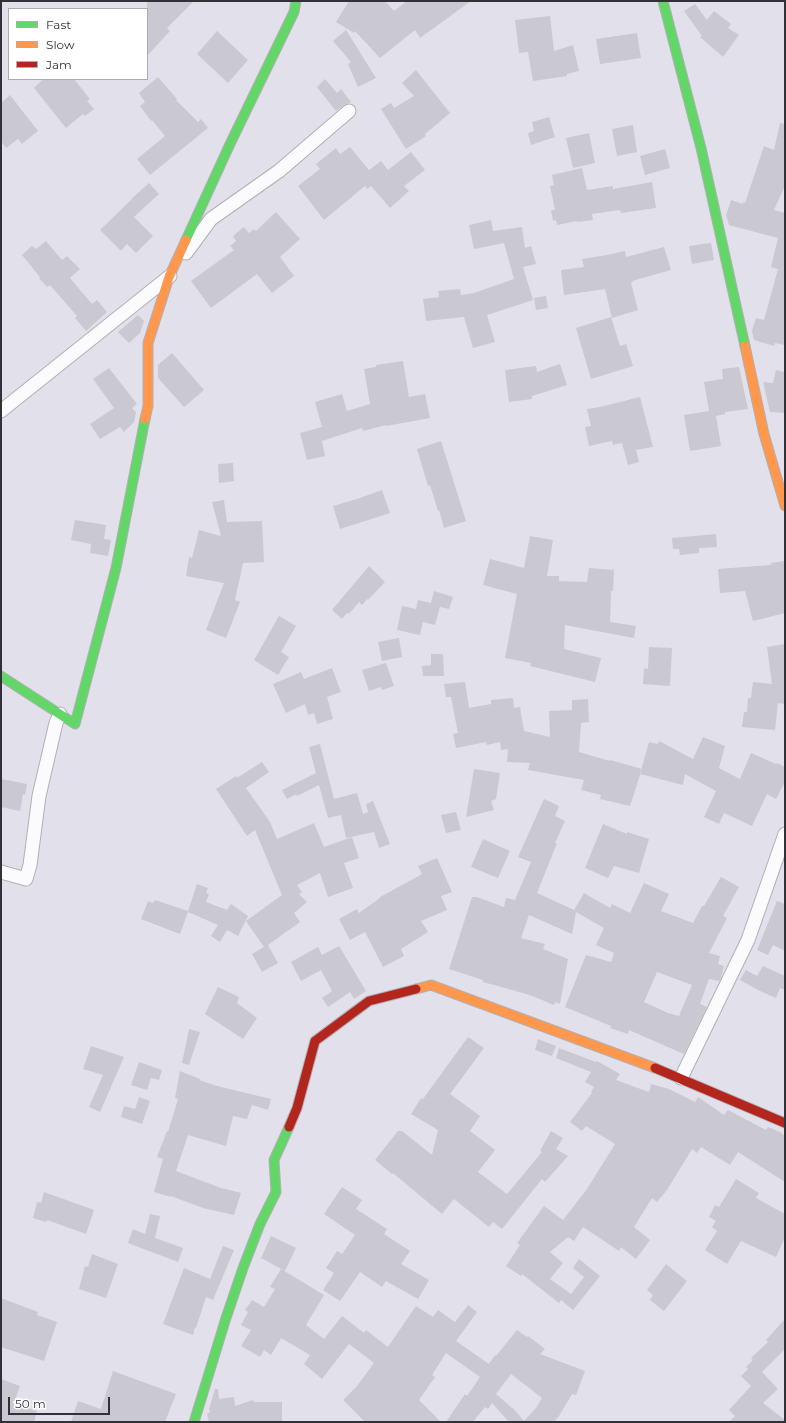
<!DOCTYPE html>
<html>
<head>
<meta charset="utf-8">
<style>
	body { margin:0 }
	#map { position:relative; width:786px; height:1423px; overflow:hidden; background:#e2e0ea; font-family:Montserrat,sans-serif }
	canvas { display:block }
	.frame { position:absolute; inset:0; border:2px solid #323138; pointer-events:none }
	.legend { position:absolute; left:8px; top:8px; width:140px; height:72px; box-sizing:border-box; background:#fff; border:1px solid #adadaf; margin:0; padding:5px 7px; list-style:none; font-size:12px; color:#323138 }
	.legend li { display:flex; align-items:center; gap:8px; height:20px }
	.legend b { width:20px; border:1px solid #adadaf }
	.scale { position:absolute; left:8px; top:1397px; width:102px; height:18px; box-sizing:border-box; border:2px solid #323138; border-top:0; padding-left:5px; font-size:12px; line-height:14px; white-space:nowrap; color:#323138; -webkit-text-stroke:3px #fff; paint-order:stroke }
</style>
</head>
<body>
<div id="map">
<canvas width="786" height="1423"></canvas>
<div class="frame"></div>
<ul class="legend">
<li><b style="height:5px;background:#63d668"></b>Fast</li>
<li><b style="height:5px;background:#ff974d"></b>Slow</li>
<li><b style="height:5px;background:#b3261e"></b>Jam</li>
</ul>
<div class="scale">50 m</div>
</div>
<script>
const g = document.querySelector('canvas').getContext('2d');
g.lineJoin = 'round';
function paint(path, color) { g.fillStyle = color; g.fill(path, 'evenodd'); }
const toPath = rows => new Path2D(rows.map(r => 'M' + r).join(''));
function stroke(path, color, width, dash) { g.strokeStyle = color; g.lineWidth = width; g.lineCap = dash ? 'butt' : 'round'; g.setLineDash(dash || []); g.stroke(path); }
paint(toPath([
	[147,1,194,1,167,28,170,31,147,56],
	[349,1,385,1,394,11,407,1,471,1,420,38,415,30,380,58,355,31,354,33,336,22],
	[695,4,707,20,714,11,731,24,728,28,739,35,723,57,700,37,702,36,684,11],
	[550,16,554,51,573,45,579,71,567,74,567,76,533,81,528,52,519,53,515,20],
	[346,30,376,78,358,87,348,64,351,62,333,41],
	[217,31,248,60,228,83,197,54],
	[637,33,641,58,600,64,596,39],
	[416,70,450,113,425,134,426,136,406,149,381,109,391,103,394,108,414,96,402,83],
	[158,77,177,99,176,100,198,122,201,119,208,128,150,175,137,159,165,136,152,120,151,121,140,106,145,102,139,93],
	[43,79,74,79,90,99,87,101,94,109,85,116,83,114,66,128,34,88],
	[325,79,337,93,341,89,351,102,344,105,336,111,317,87],
	[10,95,38,131,22,144,18,139,6,148,1,141,1,103],
	[549,117,555,137,531,145,528,133,534,131,532,122],
	[780,123,785,124,785,186,774,210,785,213,785,345,775,343,774,346,754,340,752,331,756,318,764,320,778,269,771,267,778,238,729,225,726,215,731,200,743,204,743,202,745,203,764,146,774,150],
	[633,125,637,152,617,156,612,129],
	[589,133,595,163,573,168,566,138],
	[350,147,369,170,381,161,388,170,411,152,425,170,404,186,409,191,390,208,371,186,367,189,365,186,324,220,298,186,320,169,316,164,336,148,340,154],
	[665,149,670,168,645,175,640,156],
	[582,168,587,190,613,186,613,189,652,182,656,208,621,213,620,210,592,214,593,220,577,222,577,221,557,225,556,220,553,221,551,210,555,210,550,186,554,185,552,175],
	[149,183,159,194,134,217,153,236,136,253,127,244,121,251,100,230,132,199,131,199],
	[276,212,300,239,280,257,294,276,272,293,257,274,211,308,191,281,234,250,230,246,236,241,233,236,244,227,249,233,254,229,256,231],
	[491,220,493,231,522,227,525,248,531,246,536,264,523,267,533,300,487,315,495,342,473,348,464,317,426,321,423,299,439,297,438,291,460,289,461,295,474,293,514,279,504,243,474,249,469,225],
	[46,241,62,260,67,256,80,269,70,278,92,304,97,300,107,312,86,331,75,318,77,316,50,285,47,287,39,278,40,277,22,255,32,246,36,249],
	[711,243,714,260,692,264,689,246],
	[664,247,671,270,632,281,633,282,631,283,638,310,612,318,605,289,564,295,561,270,584,267,582,259,607,255,625,251,626,257],
	[546,296,548,308,536,310,534,298],
	[138,315,144,321,140,333,129,343,118,332],
	[611,317,620,346,626,344,633,366,591,379,576,328],
	[172,353,204,390,184,407,158,378,158,365],
	[403,361,409,397,425,394,430,418,386,426,386,425,363,431,362,428,322,441,325,456,307,460,300,433,322,427,315,402,342,394,347,411,370,404,364,369,376,367,376,365],
	[560,364,567,385,532,396,532,399,509,402,505,370,536,366,537,372],
	[739,367,748,409,725,412,725,414,716,416,721,446,690,451,684,415,709,411,704,382,723,379,722,369],
	[109,368,137,404,132,408,136,412,134,422,124,432,120,427,100,439,90,424,114,408,93,379],
	[776,370,785,372,785,413,770,412,763,382,773,383],
	[640,397,653,447,636,450,639,462,628,465,622,443,613,445,612,441,589,446,585,427,591,426,587,409,600,407],
	[441,441,466,521,444,528,439,510,438,511,430,485,428,486,417,449],
	[233,463,234,481,219,483,218,464],
	[382,490,390,513,340,529,333,506,357,499],
	[224,500,227,522,262,521,264,562,243,563,235,600,240,602,226,638,206,630,224,583,186,576,189,557,192,558,199,530,221,536,212,502],
	[75,520,106,525,104,539,111,540,108,556,90,553,91,544,71,540],
	[716,534,717,547,699,548,699,553,680,555,679,549,673,549,672,538],
	[530,536,553,540,547,576,559,576,559,581,587,582,589,568,614,570,613,591,611,591,610,622,636,626,634,638,565,625,564,649,601,658,595,682,530,666,531,663,505,658,517,594,483,585,490,559,524,568],
	[785,561,785,613,753,621,745,591,720,593,718,569,771,565,771,563],
	[369,566,385,582,368,600,367,599,362,605,359,602,349,614,347,613,342,619,332,610],
	[434,591,453,597,449,609,440,607,435,625,423,622,420,635,397,630,402,606,416,609,418,600,431,603],
	[279,616,296,626,281,652,289,657,278,675,254,660],
	[399,638,402,657,382,661,378,642],
	[785,644,785,704,778,703,775,730,742,727,744,712,747,712,748,698,751,698,753,682,772,684,767,647],
	[649,647,672,648,670,686,643,684,644,668,648,669],
	[431,654,443,654,444,676,423,676,422,666,431,665],
	[386,663,394,686,382,690,381,687,369,691,362,670],
	[332,668,341,692,327,697,333,719,317,724,314,713,308,715,305,704,286,713,273,684,301,672,304,679],
	[465,682,469,708,491,704,491,700,513,698,514,708,520,707,524,731,550,737,549,711,572,710,572,700,588,699,589,722,581,723,579,752,610,761,610,760,642,769,630,806,600,799,601,795,581,790,584,780,528,770,530,763,507,762,508,749,501,750,500,742,487,745,486,742,456,748,453,734,458,733,451,697,446,697,444,684],
	[703,737,725,746,719,768,740,779,751,753,776,764,777,763,785,767,785,782,776,799,767,794,752,826,724,813,719,824,704,817,716,791,685,774,683,785,640,774,649,742,658,744,659,741,693,759],
	[320,744,334,799,357,793,363,814,368,812,366,804,373,801,390,844,379,848,374,832,346,838,341,815,328,818,319,785,297,796,296,794,287,799,282,790,316,773,309,747],
	[262,762,269,772,246,788,270,822,277,839,314,823,324,847,352,837,359,858,344,863,353,888,328,897,320,873,297,885,302,892,299,894,307,902,294,913,300,922,268,945,278,963,262,972,252,954,264,947,246,921,282,895,255,830,247,836,216,789,236,776,237,778],
	[474,769,500,773,496,799,491,801,494,810,466,817],
	[1,779,27,784,25,795,23,794,20,811,1,807],
	[544,799,559,806,555,816,565,821,555,843,557,843,537,893,574,910,584,893,610,908,612,904,630,913,644,883,669,894,661,911,693,923,702,906,704,906,721,877,739,887,723,916,727,918,709,953,720,956,718,964,724,966,721,978,719,981,709,979,700,1004,707,1007,684,1054,629,1030,628,1034,610,1028,611,1026,565,1007,586,955,611,962,614,953,596,945,604,928,576,912,572,934,529,915,521,938,545,944,543,949,568,959,560,1004,555,1002,554,1005,530,995,483,982,483,980,449,969,472,897,477,897,504,907,506,898,515,900,531,862,518,857],
	[657,972,692,985,679,1016,668,1013,644,1002],
	[456,812,461,830,446,833,441,815],
	[603,824,627,834,627,832,649,839,639,873,614,866,608,878,585,868],
	[483,839,510,851,498,878,471,867],
	[437,858,452,892,441,896,447,910,421,921,428,932,401,949,404,956,383,967,365,932,350,940,339,919,357,909,359,913,380,898,380,897,415,878,422,874,418,866],
	[197,884,208,888,206,893,209,894,206,902,227,910,231,904,248,916,238,936,227,930,220,942,211,936,218,925,188,912,180,934,141,919,148,901,153,903,155,900,188,911],
	[777,901,785,904,785,951,773,945,768,955,757,950],
	[339,946,366,991,354,999,350,992,328,1007,322,998,332,991,321,970,301,981,291,962,318,947,322,955],
	[763,966,785,976,785,990,780,988,776,998,760,991,740,980,746,970,757,976],
	[218,987,239,997,237,1003,257,1018,243,1039,205,1014],
	[189,1029,200,1032,189,1065,182,1063],
	[468,1037,484,1048,450,1094,480,1116,470,1131,495,1150,478,1172,507,1194,542,1152,540,1151,551,1131,563,1138,556,1149,568,1156,545,1182,542,1179,502,1229,493,1222,489,1227,454,1199,442,1214,393,1173,392,1174,375,1160,398,1131,402,1131,432,1155,438,1130,411,1114,421,1098,423,1099],
	[538,1039,556,1046,552,1056,535,1050],
	[91,1046,124,1057,100,1112,89,1107,103,1075,83,1069],
	[559,1048,596,1062,597,1061,620,1074,616,1080,649,1092,651,1084,669,1089,695,1102,698,1097,724,1115,728,1110,766,1130,768,1127,780,1132,785,1136,785,1182,738,1152,730,1165,701,1147,697,1153,692,1149,667,1190,657,1202,652,1198,634,1227,650,1240,636,1259,621,1247,619,1251,583,1227,574,1241,568,1237,550,1252,563,1263,550,1279,571,1294,584,1277,573,1268,579,1259,600,1276,573,1310,561,1300,559,1303,522,1274,521,1276,506,1266,520,1245,517,1243,544,1206,563,1220,587,1189,615,1144,586,1126,582,1131,570,1122,592,1093,591,1092,594,1087,585,1082,591,1072,556,1058],
	[139,1062,162,1070,159,1080,151,1078,147,1090,131,1085],
	[180,1071,200,1079,199,1080,217,1086,271,1099,268,1110,252,1105,247,1119,233,1116,226,1146,188,1135,176,1171,221,1188,241,1193,234,1215,203,1208,171,1196,171,1197,154,1192,163,1159,157,1157,167,1131,168,1132,178,1099,175,1098],
	[139,1097,150,1101,142,1124,121,1117,124,1106,135,1109],
	[736,1179,759,1193,756,1198,785,1214,785,1237,776,1257,741,1241,727,1264,705,1250,717,1231,712,1227,716,1221,709,1217,715,1205,719,1207],
	[342,1187,362,1200,356,1209,387,1229,384,1234,410,1251,401,1264,429,1280,418,1299,386,1281,382,1287,360,1272,340,1301,323,1290,334,1273,326,1268,337,1251,342,1254,355,1235,324,1214],
	[44,1192,94,1210,86,1234,47,1220,46,1222,33,1218,37,1202,41,1203],
	[150,1214,160,1216,155,1238,183,1248,178,1262,128,1243,133,1229,145,1234],
	[271,1236,296,1248,285,1271,261,1258],
	[223,1246,234,1250,213,1300,206,1297,196,1328,195,1327,193,1335,163,1324,184,1268,210,1279],
	[92,1254,118,1264,106,1298,79,1289,85,1266,88,1267],
	[666,1264,687,1281,664,1311,650,1300,653,1295,647,1290],
	[281,1269,324,1295,306,1325,324,1339,342,1316,364,1333,366,1330,388,1347,416,1306,433,1317,438,1310,455,1322,468,1305,477,1312,456,1341,489,1364,495,1355,496,1356,517,1330,527,1337,528,1336,545,1349,540,1354,585,1371,576,1395,572,1394,559,1416,554,1422,509,1422,492,1403,488,1409,485,1407,473,1422,446,1422,465,1394,467,1396,480,1377,446,1353,432,1375,435,1377,419,1400,441,1422,365,1422,343,1400,357,1386,374,1363,349,1344,322,1379,304,1364,310,1355,281,1338,271,1355,264,1350,260,1357,241,1346,251,1330,241,1325,248,1312,245,1310,252,1300,264,1307,275,1289,270,1287],
	[511,1374,542,1398,536,1408,524,1421,512,1407,512,1408,496,1394],
	[1,1298,38,1312,37,1315,57,1322,44,1361,1,1347],
	[785,1319,785,1349,762,1372,778,1389,763,1403,785,1420,785,1422,729,1422,735,1416,729,1410,751,1386,741,1376,748,1369,746,1367,753,1360,751,1358,768,1342,766,1340],
	[113,1371,176,1394,165,1422,71,1422,78,1401,101,1409],
	[1,1379,20,1386,14,1403,37,1411,34,1422,1,1422],
	[215,1389,218,1389,219,1399,234,1397,235,1406,253,1400,254,1402,282,1402,282,1422,209,1422,207,1414,210,1412,209,1409]
]), '#cac9d1');
const street = toPath([
	[186,253,211,219,279,171,349,111],
	[1,411,170,276],
	[1,872,26,879,30,865,39,796,56,723,60,714],
	[681,1078,748,940,785,834]
]);
const fast = toPath([
	[663,1,701,148,745,346],
	[186,240,230,144,294,12,296,1],
	[1,676,75,724,116,568,145,419],
	[194,1422,226,1318,243,1268,260,1224,276,1192,274,1160,289,1127]
]);
const slow = toPath([
	[745,346,764,434,785,506],
	[145,419,148,406,148,343,169,277,186,240],
	[416,989,431,985,655,1068]
]);
const jam = toPath([
	[655,1068,785,1123],
	[289,1127,297,1108,315,1041,369,1001,416,989]
]);
stroke(street, '#b1b0b7', 15);
stroke(fast, '#b1b0b7', 11);
stroke(slow, '#b1b0b7', 11);
stroke(jam, '#b1b0b7', 11);
stroke(street, '#fbfafc', 13);
stroke(fast, '#63d668', 9);
stroke(slow, '#ff974d', 9);
stroke(jam, '#b3261e', 9);
</script>
</body>
</html>
